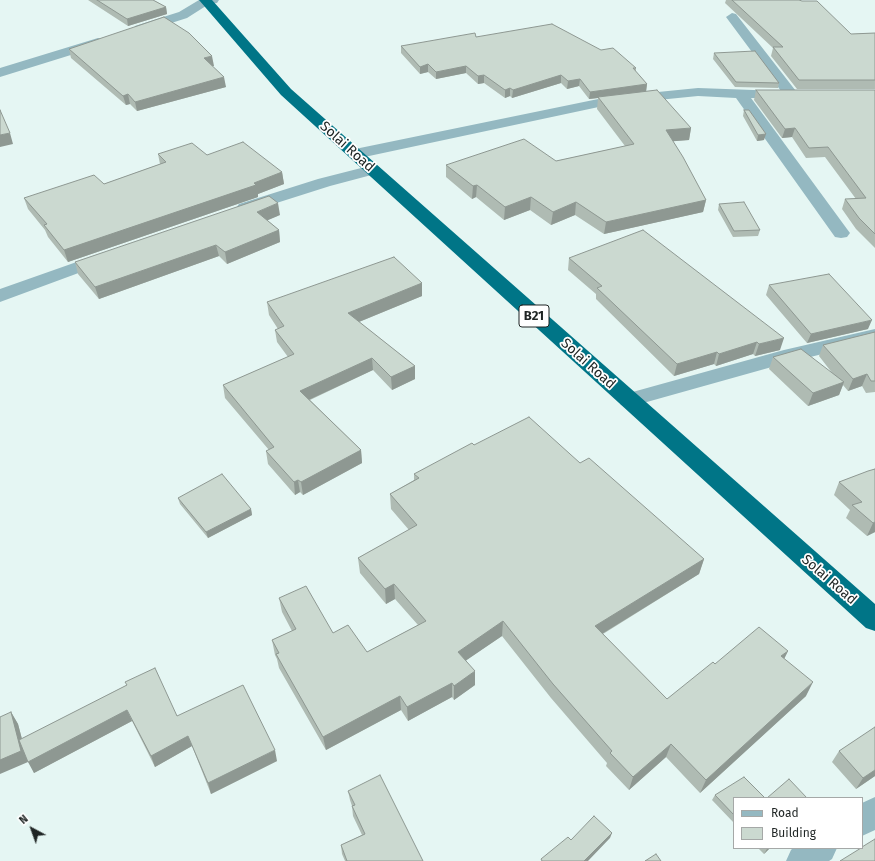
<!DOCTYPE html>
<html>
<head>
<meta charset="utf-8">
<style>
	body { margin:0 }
	#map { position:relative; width:875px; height:861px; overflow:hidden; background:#e5f6f3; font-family:"Fira Sans",sans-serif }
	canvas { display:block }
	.legend { position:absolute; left:733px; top:797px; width:130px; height:52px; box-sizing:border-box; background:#fff; border:1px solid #a5a8a7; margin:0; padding:5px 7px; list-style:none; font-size:12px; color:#1f2524 }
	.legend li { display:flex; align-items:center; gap:8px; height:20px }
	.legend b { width:20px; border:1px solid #a5a8a7 }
	.north { position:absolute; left:12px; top:809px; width:40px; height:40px; -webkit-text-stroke:3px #fff; paint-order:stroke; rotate:319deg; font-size:11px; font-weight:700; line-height:16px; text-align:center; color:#1f2524 }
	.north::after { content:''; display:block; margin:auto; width:14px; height:18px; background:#1f2524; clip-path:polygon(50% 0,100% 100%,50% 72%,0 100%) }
</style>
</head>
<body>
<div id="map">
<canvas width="875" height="861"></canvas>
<ul class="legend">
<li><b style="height:5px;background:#94b8c1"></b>Road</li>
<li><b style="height:11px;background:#cbd9d0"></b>Building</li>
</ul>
<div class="north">N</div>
</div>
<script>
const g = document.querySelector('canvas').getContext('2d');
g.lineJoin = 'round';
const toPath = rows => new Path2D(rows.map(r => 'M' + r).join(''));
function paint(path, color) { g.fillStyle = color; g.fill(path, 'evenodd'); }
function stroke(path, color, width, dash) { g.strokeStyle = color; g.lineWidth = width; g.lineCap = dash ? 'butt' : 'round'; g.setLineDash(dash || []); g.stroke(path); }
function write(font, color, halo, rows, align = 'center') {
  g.font = font + ' "Fira Sans",sans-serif'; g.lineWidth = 3.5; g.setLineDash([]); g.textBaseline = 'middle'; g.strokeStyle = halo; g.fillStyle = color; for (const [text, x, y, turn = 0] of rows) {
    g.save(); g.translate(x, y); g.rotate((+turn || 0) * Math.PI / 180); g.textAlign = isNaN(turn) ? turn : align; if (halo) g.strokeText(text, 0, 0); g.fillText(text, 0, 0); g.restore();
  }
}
paint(toPath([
	[199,0,219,0,217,3,209,4,187,18,140,33,134,29,135,26,179,12,199,0],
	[732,13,736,14,799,95,797,98,792,99,751,98,847,229,850,233,847,237,841,238,835,237,736,98,698,96,608,105,355,159,349,157,347,154,349,151,355,149,608,97,698,88,781,91,726,17,732,13],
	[98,38,103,39,105,42,103,45,0,77,0,68,98,38],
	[373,165,379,167,381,170,379,173,330,186,245,213,239,212,236,208,239,204,318,179,373,165],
	[105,252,111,253,114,257,111,261,0,302,0,289,105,252],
	[875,329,875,341,786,363,629,407,621,405,618,400,621,395,629,393,784,350,875,329],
	[875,797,875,830,862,836,862,803,875,797],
	[793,848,837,848,832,859,829,861,786,861,791,850,793,848]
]), '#94b8c1');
paint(toPath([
	[199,0,212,0,291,89,875,604,875,631,866,628,281,95,199,0]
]), '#007587');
paint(toPath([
	[88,0,153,0,166,7,167,14,128,26],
	[726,0,799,0,851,34,875,33,875,89,797,89,771,56,773,48,725,3],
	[476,37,601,50,636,68,636,72,647,84,646,91,691,128,689,140,673,141,706,200,703,212,604,234,575,215,551,225,530,210,504,220,476,197,472,199,446,177,446,165,556,161,625,146,597,109,598,98,589,99,579,86,567,89,561,83,512,98,510,96,505,98,484,83,478,84,466,73,436,79,428,72,420,74,401,53,401,46],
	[69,49,214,66,212,66,226,87,137,111,130,104,126,105,71,58],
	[714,53,779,83,778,88,735,87,713,59],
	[756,90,875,90,875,248,856,229,842,209,845,199,856,199,825,157,806,158,792,137,782,138,754,100],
	[744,110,764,140,757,141,743,116],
	[158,154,207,155,282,172,284,184,258,194,258,197,68,262,48,237,45,230,28,209,24,198,104,184,160,164],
	[719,204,760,230,758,236,733,237,718,210],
	[280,215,267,220,279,230,280,242,227,264,219,256,99,299,78,274,75,262],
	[569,258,780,350,755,356,753,354,716,366,714,364,674,376,596,299,596,294,568,270],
	[422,283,422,296,359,322,415,366,415,379,392,390,373,370,310,400,361,450,362,463,303,495,300,492,295,495,268,464,266,451,269,450,225,398,223,385,288,357,277,342,275,330,278,329,269,315,267,302],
	[769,285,868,329,807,343,766,295],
	[875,332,875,392,866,393,862,386,848,391,843,385,839,395,808,406,769,369,773,357,833,374,819,356,823,345],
	[474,445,580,463,704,559,699,574,603,634,667,699,715,664,788,651,784,659,806,696,700,793,666,757,629,790,606,766,607,763,551,698,502,636,466,660,475,685,454,700,452,697,408,721,401,710,326,750,279,668,277,659,275,655,272,640,292,631,282,612,279,598,333,633,367,652,418,625,395,599,386,604,360,573,358,558,409,530,391,509,390,494,414,480,414,474],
	[875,469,875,532,867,536,846,518,850,510,834,495,839,482],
	[178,498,251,509,252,515,208,538,180,504],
	[127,685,177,716,277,761,211,794,192,746,155,767,132,721,34,773,11,712,18,724,22,739],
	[875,728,875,776,856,789,832,762,839,751],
	[348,791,423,861,345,861,342,854,341,845,362,835,353,816,352,806,350,800],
	[715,795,734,798,734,823,712,800],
	[758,848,770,848,764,854]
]), '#afbbb3');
paint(toPath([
	[166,7,167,14,128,26,127,19],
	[212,56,214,66,206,67,204,58],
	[428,64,428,72,420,74,420,67],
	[466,66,466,73,436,79,436,72],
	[484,75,484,83,478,84,478,76],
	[561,75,561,83,512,98,513,90],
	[224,77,226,87,137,111,135,102],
	[580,79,579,86,567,89,568,81],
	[647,84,646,92,598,97,598,98,589,99,590,92],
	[510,88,510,96,505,98,505,90],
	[128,94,130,104,126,105,123,96],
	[691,128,689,140,664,142,666,130],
	[795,128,792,137,782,138,785,129],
	[10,133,13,144,0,147,0,135],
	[766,134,764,140,757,141,758,135],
	[282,172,284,184,258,194,258,197,68,262,64,250,254,183],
	[477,185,476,197,472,199,473,186],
	[531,197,530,210,504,220,505,207],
	[706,200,703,212,604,234,606,222],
	[576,202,575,215,551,225,553,212],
	[278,203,280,215,259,224,257,212],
	[279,230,280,242,227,264,225,252],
	[216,245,219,256,99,299,95,287],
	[422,283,422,296,349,326,348,313],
	[872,320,868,329,807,343,811,334],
	[784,338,780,350,755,356,759,344],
	[757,342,753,354,716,366,719,354],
	[717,352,714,364,674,376,677,364],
	[372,358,373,370,302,403,300,391],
	[415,366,415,379,392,390,391,377],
	[867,374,862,386,848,391,853,379],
	[844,382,839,395,808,406,813,393],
	[361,450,362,463,303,495,301,482],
	[298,480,300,492,295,495,294,482],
	[251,509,252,515,208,538,206,532],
	[875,522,875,532,867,536,873,523],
	[704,559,699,574,592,640,595,626],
	[394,584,395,599,386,604,385,589],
	[503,621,502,636,458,666,458,652],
	[788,651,781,665,781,656],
	[475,671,475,685,454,700,454,686],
	[813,682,806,696,700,793,706,780],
	[452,683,452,697,408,721,407,707],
	[400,696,401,710,326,750,323,737],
	[127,710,132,721,34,773,28,762],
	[11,712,18,724,28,762,0,774,0,760],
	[188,736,192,746,155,767,151,756],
	[671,744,666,757,629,790,633,777],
	[275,750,277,761,211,794,208,783],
	[875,770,875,776,856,789,863,778],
	[612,833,610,838,588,861,584,861],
	[767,848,770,848,764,854,767,849]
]), '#8e9892');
const building = toPath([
	[97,0,153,0,166,7,127,19,97,0],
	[732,0,799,0,802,1,817,1,851,34,875,33,875,80,799,80,773,47,783,47,732,0],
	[164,17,189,33,212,56,204,58,224,77,135,102,128,94,123,96,69,49,164,17],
	[552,24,601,50,613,48,636,68,633,68,647,84,590,92,580,79,568,81,561,75,513,90,510,88,505,90,484,75,478,76,466,66,436,72,428,64,420,67,401,46,475,33,476,37,552,24],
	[755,51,779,83,736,82,714,53,755,51],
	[657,90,691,128,666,130,683,157,706,200,606,222,576,202,553,212,531,197,505,207,477,185,473,186,446,165,524,139,556,161,634,144,598,97,657,90],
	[756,90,875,90,875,234,859,218,845,199,866,198,828,147,809,148,795,128,785,129,756,90],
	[0,110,10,133,0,135,0,110],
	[744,110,749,110,766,134,758,135,744,110],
	[243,142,282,172,254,183,256,185,64,250,44,225,47,224,24,198,94,175,104,184,166,162,158,154,192,143,207,155,243,142],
	[269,196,278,203,257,212,279,230,225,252,216,245,95,287,75,262,269,196],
	[744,202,760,230,734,231,719,204,744,202],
	[643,230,784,338,759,344,757,342,719,354,717,352,677,364,597,288,602,286,569,258,643,230],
	[394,257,422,283,348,313,415,366,391,377,372,358,300,391,361,450,301,482,298,480,294,482,266,451,274,447,223,385,294,354,275,330,284,326,267,302,394,257],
	[829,274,872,320,811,334,769,285,829,274],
	[875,332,875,381,871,381,867,374,853,379,823,345,875,332],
	[801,349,844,382,813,393,773,357,801,349],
	[529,417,580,463,589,458,704,559,595,626,667,699,713,662,715,664,759,627,788,651,781,656,813,682,706,780,671,744,633,777,610,753,612,751,553,684,503,621,458,652,475,671,454,686,452,683,407,707,400,696,323,737,276,654,279,653,272,640,296,629,279,598,306,586,333,633,348,625,367,652,426,621,394,584,385,589,358,558,417,525,390,494,419,478,414,474,472,443,474,445,529,417],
	[875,469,875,522,873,523,852,505,862,502,839,482,868,471,875,469],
	[222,474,251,509,206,532,178,498,222,474],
	[155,668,177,716,243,685,275,750,208,783,188,736,151,756,127,710,28,762,19,740,127,685,125,682,155,668],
	[11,712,21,751,0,760,0,717,11,712],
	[875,727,875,770,863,778,839,751,875,727],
	[380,775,423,861,347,861,341,845,365,834,352,806,355,805,348,791,380,775],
	[744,777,765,798,734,798,734,815,715,795,744,777],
	[789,779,807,798,767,798,789,779],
	[594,816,612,833,584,861,542,861,541,859,568,837,571,840,594,816],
	[875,839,875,861,840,861,861,848,862,848,862,847,875,839],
	[656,854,661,861,645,861,656,854]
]);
paint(building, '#cbd9d0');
stroke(building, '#8e9892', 1);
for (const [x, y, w] of [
	[534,316,30]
]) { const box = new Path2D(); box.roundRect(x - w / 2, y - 11, w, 22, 3); g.fillStyle = '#fff'; g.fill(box); stroke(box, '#1f2524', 1); }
write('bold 13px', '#1f2524', null, [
	["B21",534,316]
]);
write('14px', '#1f2524', '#fff', [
	["Solai Road",347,147,42],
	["Solai Road",588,364,42],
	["Solai Road",829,580,41]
]);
</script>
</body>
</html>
